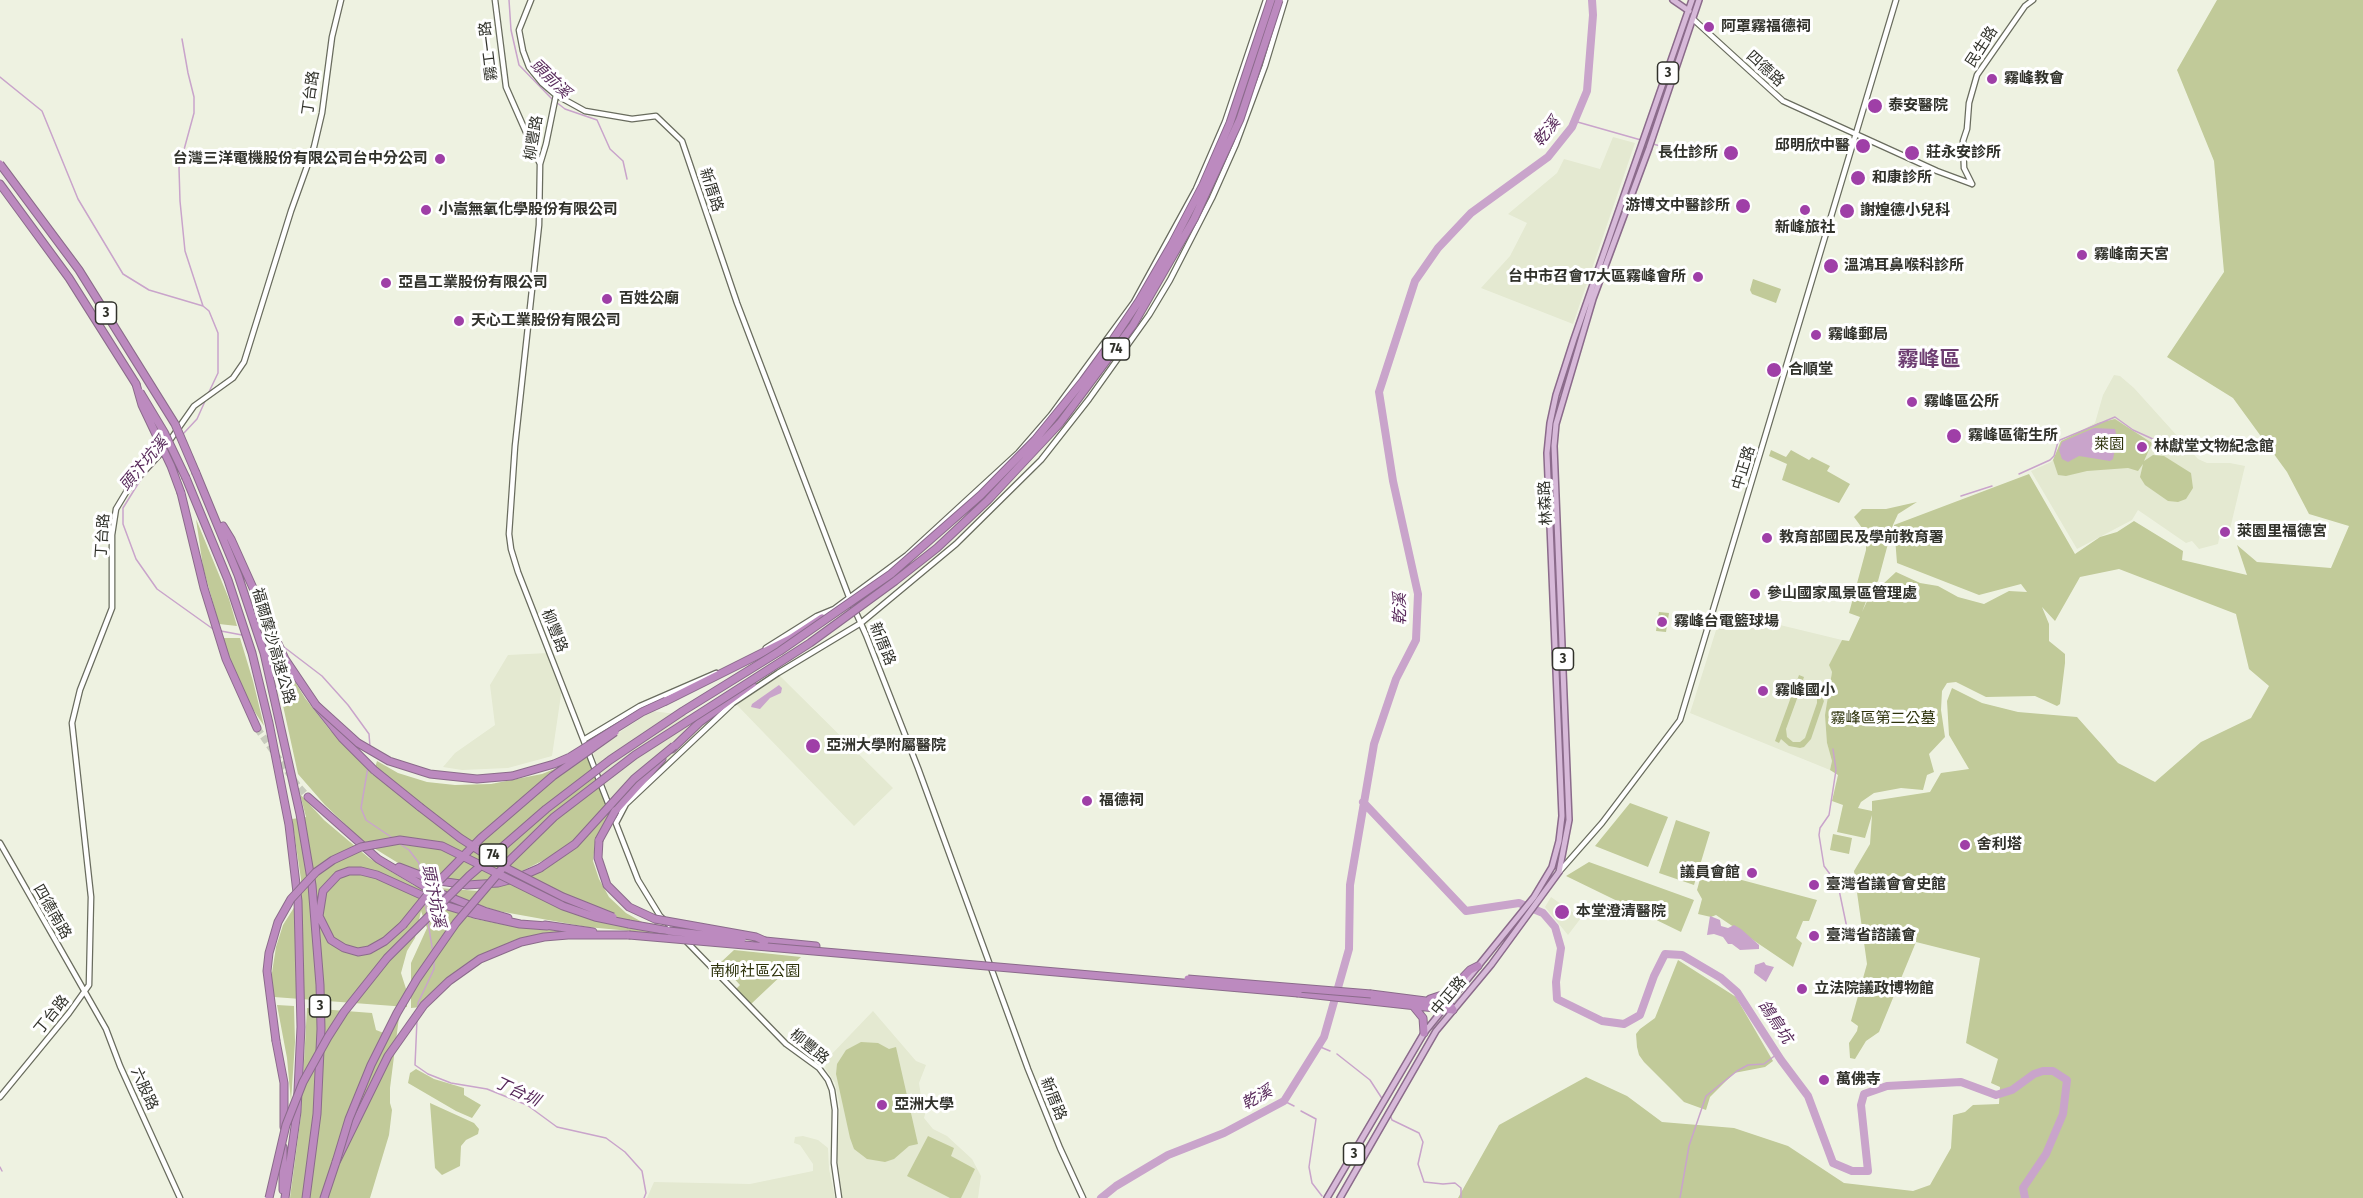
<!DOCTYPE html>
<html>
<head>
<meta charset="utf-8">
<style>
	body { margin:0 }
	canvas { display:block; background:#eef2e1 }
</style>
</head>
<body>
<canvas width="2363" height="1198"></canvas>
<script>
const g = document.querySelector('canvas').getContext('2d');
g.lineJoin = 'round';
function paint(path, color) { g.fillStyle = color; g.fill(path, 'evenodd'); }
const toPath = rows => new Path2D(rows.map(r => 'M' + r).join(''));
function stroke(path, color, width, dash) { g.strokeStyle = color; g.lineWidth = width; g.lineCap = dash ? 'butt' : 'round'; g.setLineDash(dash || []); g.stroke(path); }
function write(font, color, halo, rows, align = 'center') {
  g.font = font + ' "Fira Sans Condensed","Noto Sans TC",sans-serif'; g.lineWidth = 6; g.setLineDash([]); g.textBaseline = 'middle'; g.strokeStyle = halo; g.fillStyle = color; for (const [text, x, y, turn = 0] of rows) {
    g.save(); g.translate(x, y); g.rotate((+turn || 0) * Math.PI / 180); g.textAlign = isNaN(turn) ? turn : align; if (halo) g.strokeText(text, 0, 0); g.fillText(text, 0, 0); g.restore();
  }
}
paint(toPath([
	[1613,137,1635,143,1573,324,1481,288,1510,256,1527,223,1508,214,1557,173,1564,159,1600,169],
	[2114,375,2120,376,2134,388,2198,459,2207,463,2230,463,2245,466,2230,529,2221,528,2218,544,2199,549,2192,541,2186,543,2138,510,2132,520,2077,549,2031,471,2051,462,2056,456,2060,442,2095,423,2103,395],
	[1722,611,1842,640,1830,665,1832,672,1828,697,1827,743,1832,761,1830,770,1690,713],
	[548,653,562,688,552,756,508,768,462,770,443,767,455,753,495,725,490,685,508,655],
	[779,675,893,788,854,826,735,703],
	[652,711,715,719,625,804,617,816,592,750],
	[1551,897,1581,918,1568,935,1545,907],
	[873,1011,916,1061,926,1065,919,1083,922,1103,927,1107,924,1118,933,1129,947,1136,972,1159,981,1176,978,1198,842,1198,837,1155,840,1107,835,1083,825,1068,828,1058],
	[803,1136,818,1140,828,1148,829,1169,835,1198,647,1198,654,1182,750,1184,813,1171,813,1164,800,1145,794,1143,795,1137]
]), '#e4e9d1');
paint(toPath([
	[2217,0,2363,0,2363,1198,1458,1198,1499,1125,1586,1077,1627,1096,1662,1122,1734,1128,1788,1146,1844,1183,1913,1191,1930,1185,1951,1148,1953,1115,1965,1112,1973,1105,1999,1104,2000,1087,1991,1083,1998,1059,1966,1043,1980,958,1916,942,1879,1032,1866,1041,1855,1059,1850,1058,1849,1043,1857,1031,1858,1026,1851,1021,1867,964,1854,871,1870,844,1872,815,1865,838,1837,832,1843,805,1832,801,1838,775,1830,770,1832,761,1827,743,1825,715,1832,672,1829,665,1842,640,1849,641,1860,617,1849,613,1866,550,1866,538,1865,532,1854,517,1862,509,1886,509,1917,502,1898,514,1893,525,1878,581,1870,591,1862,612,1869,597,1896,572,1920,583,1938,586,1958,597,1984,604,2009,591,2027,592,2021,584,1979,595,1897,563,1894,525,2029,474,2075,554,2100,537,2117,532,2134,521,2183,551,2182,560,2247,575,2237,545,2257,562,2331,568,2349,526,2309,514,2287,472,2233,398,2167,357,2224,272,2214,161,2177,70],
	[2119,569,2236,614,2249,669,2269,686,2251,718,2201,742,2155,782,2118,763,2077,717,2018,712,1982,703,1952,688,1947,701,1949,735,1969,769,1941,773,1930,792,1872,801,1872,811,1858,808,1861,802,1874,793,1901,788,1923,790,1927,775,1934,772,1929,754,1945,737,1941,710,1942,691,1947,683,1956,682,1986,697,2035,696,2057,706,2060,704,2065,663,2065,654,2049,641,2049,624,2042,607,2055,621,2080,577],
	[1753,279,1781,289,1776,303,1752,294,1750,290],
	[2115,419,2152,443,2144,461,2153,455,2164,456,2191,473,2193,488,2186,499,2178,502,2168,501,2145,485,2140,477,2143,464,2138,471,2128,468,2087,471,2066,476,2058,475,2053,460,2061,441,2098,423],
	[1771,450,1786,457,1791,450,1809,460,1812,457,1830,466,1827,471,1850,484,1839,503,1782,480,1787,464,1769,456],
	[196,519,229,599,237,626,219,624,203,567],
	[1659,612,1669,613,1666,632,1656,631],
	[223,638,240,638,253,681,264,726,247,700,231,664],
	[281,659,305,698,329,729,373,775,377,761,398,773,427,782,455,785,491,784,542,774,557,768,585,749,610,813,595,841,594,852,593,861,599,879,609,897,626,913,642,922,668,926,680,941,642,939,642,932,587,927,498,911,467,901,439,888,478,891,492,888,543,870,554,863,550,857,522,871,500,879,458,881,430,877,403,866,364,842,325,805,298,774,273,660],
	[1799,675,1804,677,1801,686,1816,686,1824,701,1811,739,1804,747,1800,748,1789,746,1781,739,1779,743,1775,741],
	[1803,692,1812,693,1817,697,1817,703,1805,738,1800,742,1793,742,1787,737,1786,729,1798,696],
	[300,794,324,820,369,858,413,885,472,910,389,884,448,910,475,919,501,924,569,932,488,953,421,1007,411,1008,411,963,427,928,421,911,415,938,407,951,401,973,407,992,407,1007,274,997,271,979,276,947,283,925,295,906,297,988,304,988,301,879,292,819,306,817],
	[1630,803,1668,817,1648,867,1595,846],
	[1676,820,1710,832,1694,885,1659,873],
	[1833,834,1852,838,1849,854,1830,850],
	[1589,862,1694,900,1681,932,1566,876],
	[1702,872,1733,881,1738,879,1817,900,1809,921,1803,921,1796,938,1802,943,1793,967,1716,915,1711,917,1698,914,1702,899,1697,890],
	[734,950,801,957,751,1004,736,989,740,985,720,963],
	[1678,960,1736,997,1773,1061,1765,1067,1734,1073,1710,1097,1706,1110,1684,1102,1644,1062,1639,1055,1637,1047,1636,1034,1640,1029,1655,1018],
	[277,1005,294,1006,295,1042,291,1102,287,1058],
	[307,1008,372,1013,376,1030,389,1035,399,1017,390,1088,390,1103,392,1110,389,1135,370,1198,290,1198,301,1115],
	[861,1042,878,1043,889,1049,896,1047,918,1144,909,1146,894,1159,885,1162,867,1159,854,1149,850,1138,836,1074,837,1064,846,1050],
	[416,1069,434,1079,464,1088,464,1095,481,1105,472,1118,456,1111,408,1083,410,1073],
	[430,1103,474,1123,479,1129,478,1134,466,1140,461,1146,460,1166,442,1175,435,1168],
	[928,1136,954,1148,951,1156,975,1169,961,1198,950,1198,907,1176]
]), '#c1ca99');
paint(toPath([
	[2094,428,2115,429,2117,439,2113,459,2110,461,2079,456,2068,462,2062,459,2059,450,2062,442],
	[779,685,782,688,781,693,770,698,760,709,751,707,752,704],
	[1710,916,1720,920,1721,926,1728,928,1734,925,1741,929,1759,945,1759,949,1740,950,1732,944,1728,944,1723,937,1714,934,1707,935],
	[1764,962,1766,965,1774,967,1766,982,1754,973,1755,965]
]), '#c9a4cb');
stroke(toPath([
	[509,0,511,30,519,65,552,99],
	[182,39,188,73,194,97,194,113,179,168,180,201,185,251,203,306],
	[0,77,42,111,78,199,123,274,149,290,203,306,209,311,218,333,218,373,208,394],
	[556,102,565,109,597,120,610,149,623,161,627,179],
	[1574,121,1648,142],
	[1653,144,1682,152],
	[183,434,197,419,206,399],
	[163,455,141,479,123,508,123,524,136,559,157,589,213,629],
	[2019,474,2050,460,2054,456,2058,442,2060,440,2115,417,2133,430,2155,440],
	[1961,496,1992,486],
	[221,631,242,635],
	[262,638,274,642],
	[284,647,322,676,348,705,369,734,370,747],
	[1833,749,1836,770,1834,783,1829,815,1820,828,1819,835,1824,866,1838,885,1847,928],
	[368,767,361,808,366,820,394,839],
	[400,844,409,850,419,863,420,873],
	[425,901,427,914],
	[428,922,433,953],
	[418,1009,418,1003,434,969,434,961],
	[417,1020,415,1065,428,1074,451,1083,487,1089,527,1105,557,1127,606,1138,625,1152,642,1171,646,1193,644,1198],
	[1318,1046,1330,1051],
	[1337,1054,1370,1080,1383,1100],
	[1284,1101,1294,1106],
	[1301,1111,1316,1119,1309,1167,1312,1183,1322,1196],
	[1390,1115,1392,1120,1419,1133,1423,1142,1418,1164,1424,1182,1443,1184,1455,1183,1461,1188,1461,1198],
	[0,1167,2,1171],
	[1680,1198,1689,1146,1706,1096,1737,1071,1748,1065,1764,1064,1777,1054]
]), '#c9a4cb', 1.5);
stroke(toPath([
	[1363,802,1466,911,1519,903,1543,913,1555,927,1561,948,1556,982,1557,999,1602,1021,1624,1024,1640,1015,1654,976,1665,954,1682,955,1721,978,1737,992,1781,1060,1808,1096,1833,1163,1852,1171,1868,1171,1861,1105,1864,1094,1887,1086,1961,1082,1996,1095,2012,1090,2034,1074,2043,1071,2053,1071,2067,1080,2063,1114,2046,1154,2023,1188,2025,1198],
	[1101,1198,1116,1186,1168,1155,1224,1133,1284,1101,1324,1037,1349,949,1350,885,1374,744,1396,679,1416,640,1418,594,1393,481,1379,392,1415,281,1438,248,1471,213,1548,157,1572,127,1587,91,1593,15,1592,0]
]), '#c9a4cb', 8);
stroke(toPath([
	[257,728,298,786,308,797]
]), '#c8ccbd', 7, [7, 3.5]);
const minor = toPath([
	[495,0,506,87,540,164],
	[531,0,519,30,523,51,529,67,542,83,556,95,585,111,632,119,656,116,682,141,737,303,849,597,866,635,918,768,1028,1069,1060,1148,1083,1198],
	[1693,19,1783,101,1937,171,1972,184],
	[556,95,546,144,540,164,539,225,515,446,509,534,511,549,518,572,638,880,660,916,676,931],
	[1972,184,1964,168,1963,141,1967,129,1969,103,1977,75,2025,6,2033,0],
	[766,648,817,616,834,609,907,555,1018,453,1051,415,1134,302,1196,189,1225,122,1266,0],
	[585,739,640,706,716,673],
	[616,823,626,804,733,703,778,673,861,623,956,544,1041,460,1089,399,1149,315,1170,280,1212,198,1236,144,1265,66,1285,0],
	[0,843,106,1029,120,1066,180,1198],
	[1559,872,1602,823,1680,720,1896,0],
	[686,941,786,1044,819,1068,828,1080,832,1090,835,1110,834,1163,839,1198],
	[0,1097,69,1013,89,985,91,897,72,723,80,690,112,608,112,535,116,509,128,489,161,453,194,406,233,378,244,362,291,211,314,147,322,113,332,37,341,0]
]);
const major = toPath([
	[1673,0,1689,11],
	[1327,1198,1424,1033,1534,897,1552,867,1559,841,1562,816,1547,453,1550,423,1556,395,1574,339,1692,0],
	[1340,1198,1436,1031,1491,965,1559,872,1569,820,1554,446,1556,424,1593,299,1649,148,1699,0]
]);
const highway = toPath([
	[0,184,69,278,136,384],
	[196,473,238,575,264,653,300,814,312,885,320,985,321,1029,317,1114,306,1198],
	[186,478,228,580,252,653,269,723,289,825,298,901,301,1027,297,1112,285,1198],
	[181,493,204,588,226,659,257,728],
	[223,526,231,539,285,659,316,705,342,738,374,770,420,807],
	[666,701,790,639,822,618],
	[672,749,700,722,752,684],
	[308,797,378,859,427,888,484,911,508,918],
	[615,811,662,759],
	[599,840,598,858,607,885,629,907,655,919],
	[399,867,433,880,467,885,498,883,517,878,540,868],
	[629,924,669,931],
	[403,925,385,941,369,950,358,952,344,948,331,940,319,916,323,891,338,875,349,871,361,871,377,875,441,904,474,914,520,924,547,926],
	[545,925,593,932],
	[765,941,816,946],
	[1298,993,1453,1010],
	[1371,994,1449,1004,1453,1010],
	[1430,999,1448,993,1470,970,1478,966],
	[1414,1007,1423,1018,1424,1033],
	[276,1041,284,1083,284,1127],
	[283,1190,283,1147],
	[324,1198,336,1162,388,1056,424,1005,449,981,480,959,521,942,544,937,568,935,629,935]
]);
stroke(minor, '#696c5e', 7);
stroke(major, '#8b6b8b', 8);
stroke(highway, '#8b6b8b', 9);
stroke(minor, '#fff', 4.5);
stroke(major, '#d7b9d9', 5);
stroke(highway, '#bc8abf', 7);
const highwayBridge = toPath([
	[0,164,79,270,175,424,196,473],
	[136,384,142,405,171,466,181,493],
	[140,392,164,432,186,478],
	[316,705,358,743,389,761,430,774,477,779,512,776,554,764,570,757,642,712,666,701],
	[420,807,460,838,508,869,563,897,613,917],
	[599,840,615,811],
	[540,868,575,844,634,779,674,746],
	[655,919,756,937,765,941],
	[403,925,437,883,481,838,553,776,615,732],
	[669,931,742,939],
	[629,935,1298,993],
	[1188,979,1371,994],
	[276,1041,267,971,269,953,278,922,291,899,316,872,333,860,361,847,400,840,442,846,563,906,595,917,629,924],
	[336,1162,349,1119,371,1065,397,1013,417,979,456,923,507,863,554,817,635,755,810,643,895,581,937,548,988,500,1060,423,1133,325,1194,219,1240,119,1279,0],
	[269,1198,286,1125,303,1082,328,1037,344,1012,387,958,469,876,546,809,610,760,683,711,780,651,891,574,981,495,1035,440,1083,381,1110,344,1139,301,1172,244,1203,185,1230,123,1271,0]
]);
stroke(highwayBridge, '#8b6b8b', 9, []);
stroke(highwayBridge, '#bc8abf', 7);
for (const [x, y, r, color] of [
	[1709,27,6,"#9f3fa7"],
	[1992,79,6,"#9f3fa7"],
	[1875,106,8,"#9f3fa7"],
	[1863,146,8,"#9f3fa7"],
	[1731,153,8,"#9f3fa7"],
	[1912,153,8,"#9f3fa7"],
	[440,159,6,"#9f3fa7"],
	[1858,178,8,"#9f3fa7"],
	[1743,206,8,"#9f3fa7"],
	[426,210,6,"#9f3fa7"],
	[1805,210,6,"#9f3fa7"],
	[1847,211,8,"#9f3fa7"],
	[2082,255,6,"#9f3fa7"],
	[1831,266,8,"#9f3fa7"],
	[1698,277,6,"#9f3fa7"],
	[386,283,6,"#9f3fa7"],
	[607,299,6,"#9f3fa7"],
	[459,321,6,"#9f3fa7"],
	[1816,335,6,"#9f3fa7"],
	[1774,370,8,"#9f3fa7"],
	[1912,402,6,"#9f3fa7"],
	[1954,436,8,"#9f3fa7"],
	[2142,447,6,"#9f3fa7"],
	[2225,532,6,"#9f3fa7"],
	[1767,538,6,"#9f3fa7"],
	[1755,594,6,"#9f3fa7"],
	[1662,622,6,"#9f3fa7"],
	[1763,691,6,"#9f3fa7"],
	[813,746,8,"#9f3fa7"],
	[1087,801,6,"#9f3fa7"],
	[1965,845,6,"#9f3fa7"],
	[1752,873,6,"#9f3fa7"],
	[1814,885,6,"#9f3fa7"],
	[1562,912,8,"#9f3fa7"],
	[1814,936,6,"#9f3fa7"],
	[1802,989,6,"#9f3fa7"],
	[1824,1080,6,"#9f3fa7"],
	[882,1105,6,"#9f3fa7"]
]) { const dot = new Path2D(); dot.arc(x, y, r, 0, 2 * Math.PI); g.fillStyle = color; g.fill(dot); stroke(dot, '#fff', 2); }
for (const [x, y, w] of [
	[1668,73,21],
	[106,313,21],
	[1116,349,27],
	[1563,659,21],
	[493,855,27],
	[320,1006,21],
	[1354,1154,21]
]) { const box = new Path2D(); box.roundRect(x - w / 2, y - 11, w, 22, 4.5); g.fillStyle = '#fff'; g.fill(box); stroke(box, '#31322b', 1.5); }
write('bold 14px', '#31322b', null, [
	["3",1668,73],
	["3",106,313],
	["74",1116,349],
	["3",1563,659],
	["74",493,855],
	["3",320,1006],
	["3",1354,1154]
]);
write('bold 15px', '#31322b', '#fff', [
	["阿罩霧福德祠",1721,27],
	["霧峰教會",2004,79],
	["泰安醫院",1888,106],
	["邱明欣中醫",1850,146,"right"],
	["長仕診所",1718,153,"right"],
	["莊永安診所",1926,153],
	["台灣三洋電機股份有限公司台中分公司",428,159,"right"],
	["和康診所",1872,178],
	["游博文中醫診所",1730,206,"right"],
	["小嵩無氧化學股份有限公司",438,210],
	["謝煌德小兒科",1860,211],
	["新峰旅社",1805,228,"center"],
	["霧峰南天宮",2094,255],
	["溫鴻耳鼻喉科診所",1844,266],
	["台中市召會17大區霧峰會所",1686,277,"right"],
	["亞昌工業股份有限公司",398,283],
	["百姓公廟",619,299],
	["天心工業股份有限公司",471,321],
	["霧峰郵局",1828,335],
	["合順堂",1788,370],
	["霧峰區公所",1924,402],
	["霧峰區衛生所",1968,436],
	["林獻堂文物紀念館",2154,447],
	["萊園里福德宮",2237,532],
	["教育部國民及學前教育署",1779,538],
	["參山國家風景區管理處",1767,594],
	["霧峰台電籃球場",1674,622],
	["霧峰國小",1775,691],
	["亞洲大學附屬醫院",826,746],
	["福德祠",1099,801],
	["舍利塔",1977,845],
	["議員會館",1740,873,"right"],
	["臺灣省議會會史館",1826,885],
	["本堂澄清醫院",1576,912],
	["臺灣省諮議會",1826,936],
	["立法院議政博物館",1814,989],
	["萬佛寺",1836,1080],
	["亞洲大學",894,1105]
], 'left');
write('15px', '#31322b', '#fff', [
	["民生路",1982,47,-57],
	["霧工一路",489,51,-97],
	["四德路",1765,69,42],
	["丁台路",311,93,-82],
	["柳豐路",534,138,-80],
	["新厝路",711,190,72],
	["中正路",1744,468,-73],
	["林森路",1546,503,-93],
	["丁台路",103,536,-86],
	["柳豐路",554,631,68],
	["新厝路",882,644,68],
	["福爾摩沙高速公路",273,646,74],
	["四德南路",52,912,60],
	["中正路",1449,996,-50],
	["丁台路",52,1015,-51],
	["柳豐路",809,1047,39],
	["六股路",144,1089,66],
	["新厝路",1053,1099,68]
]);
write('15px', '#2e330c', '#fff', [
	["萊園",2109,445],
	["霧峰區第二公墓",1883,719],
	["南柳社區公園",755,972]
]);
write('italic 16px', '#582a5b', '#fff', [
	["頭前溪",550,79,44],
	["乾溪",1547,132,-51],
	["頭汴坑溪",144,464,-50],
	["乾溪",1401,609,-90],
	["頭汴坑溪",433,896,79],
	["鴿鳥坑",1775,1022,56],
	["丁台圳",517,1092,25],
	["乾溪",1257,1098,-29]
]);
write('bold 21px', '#6d3d71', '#fff', [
	["霧峰區",1929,360]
]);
</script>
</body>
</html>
